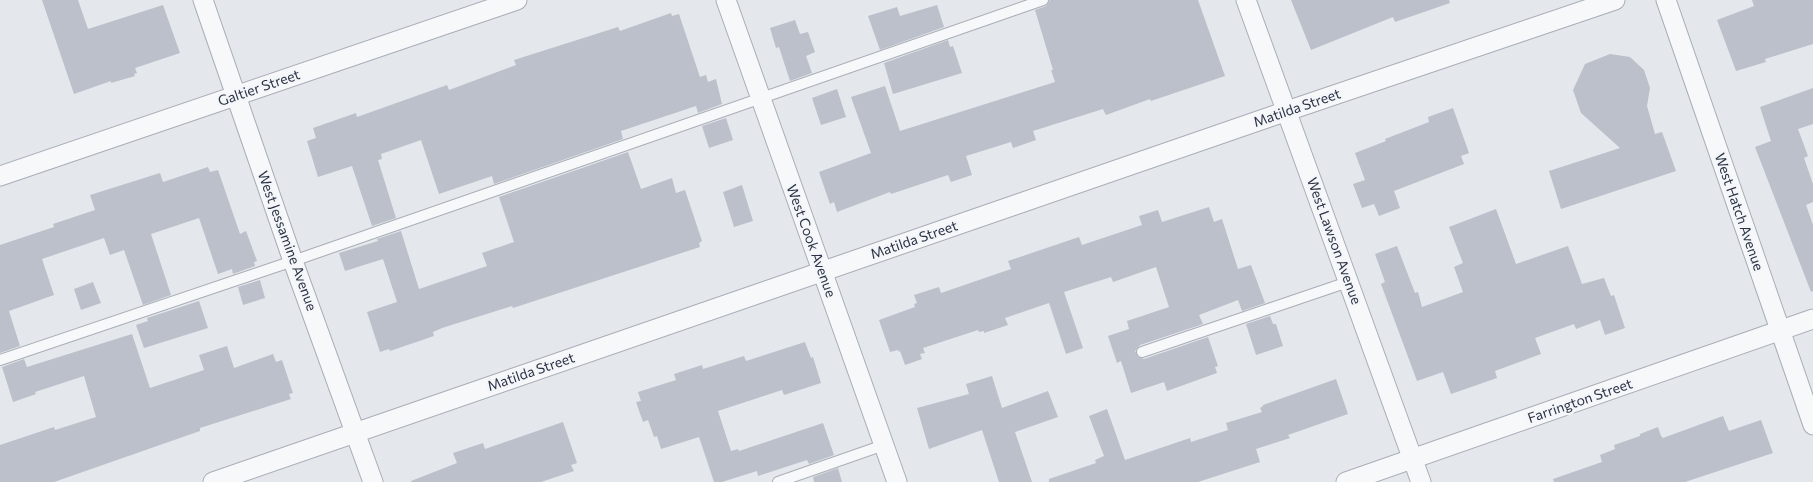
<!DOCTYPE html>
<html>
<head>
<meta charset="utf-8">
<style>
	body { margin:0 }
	canvas { display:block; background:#e4e7ec }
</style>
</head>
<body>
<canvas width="1813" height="482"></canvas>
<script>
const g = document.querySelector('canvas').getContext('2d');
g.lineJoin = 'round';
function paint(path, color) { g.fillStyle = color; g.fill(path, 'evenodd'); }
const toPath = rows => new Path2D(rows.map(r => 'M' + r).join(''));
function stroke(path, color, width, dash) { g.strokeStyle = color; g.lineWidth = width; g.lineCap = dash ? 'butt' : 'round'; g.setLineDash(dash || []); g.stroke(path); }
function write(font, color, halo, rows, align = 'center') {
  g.font = font + ' Commissioner,sans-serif'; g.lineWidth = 5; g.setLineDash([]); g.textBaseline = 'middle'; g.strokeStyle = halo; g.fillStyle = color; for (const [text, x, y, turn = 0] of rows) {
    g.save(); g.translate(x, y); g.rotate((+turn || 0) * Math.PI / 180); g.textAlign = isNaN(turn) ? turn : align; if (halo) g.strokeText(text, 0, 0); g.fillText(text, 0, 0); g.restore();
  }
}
paint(toPath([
	[42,0,78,0,88,29,163,5,180,53,135,68,137,73,134,74,135,76,111,83,111,81,74,94],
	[1050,0,1198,0,1225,76,1151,101,1150,99,1106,115,1103,109,1033,131,1036,140,1013,148,1011,142,966,156,972,175,951,182,948,175,891,194,890,192,837,212,834,202,830,204,819,172,871,153,851,97,885,86,900,131,1055,82,1051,70,1053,70,1035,10,1046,6],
	[1291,0,1449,0,1450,3,1395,22,1393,17,1311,50],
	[1752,0,1813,0,1813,44,1765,59,1766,62,1736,71,1717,20,1754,6],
	[937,5,944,27,880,50,868,16,897,7,900,16],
	[671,13,672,16,679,14,700,77,706,75,708,82,716,79,722,104,698,113,696,106,621,131,623,139,494,184,492,176,439,194,421,140,381,154,382,159,378,160,396,218,372,226,352,166,318,177,307,141,316,138,313,128,356,113,357,117,447,85,449,90,516,65,514,60,618,27,620,31],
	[795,20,800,34,808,32,815,52,806,56,812,73,790,81,779,47,776,48,770,28],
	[948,40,950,47,953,46,962,73,893,94,884,63],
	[1610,54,1630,57,1644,70,1650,88,1647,106,1655,134,1662,132,1676,171,1561,209,1549,171,1620,148,1581,113,1573,90,1585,64],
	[1813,88,1813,124,1798,129,1808,156,1804,158,1813,184,1813,202,1806,205,1813,225,1813,291,1811,292,1755,147,1771,141,1760,107],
	[837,89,846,117,821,125,812,98],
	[1453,108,1469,153,1461,156,1464,164,1394,191,1400,208,1379,216,1374,204,1362,208,1353,184,1365,180,1355,153,1386,141,1385,139,1429,122,1428,117],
	[726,118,733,140,709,148,702,126],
	[628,152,641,189,672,178,676,193,685,190,702,241,699,243,700,247,513,308,512,306,442,328,433,332,434,336,390,351,389,349,380,352,367,312,397,302,383,259,345,271,339,253,378,241,377,239,401,231,419,289,487,266,482,253,514,242,499,197],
	[208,167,210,172,218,170,240,234,246,231,257,261,254,262,255,266,233,274,232,269,218,274,199,218,151,234,171,295,143,305,124,250,110,255,104,238,42,259,54,295,9,311,20,346,0,353,0,245,54,227,53,224,95,210,90,195,160,173,163,182],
	[742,185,753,221,734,227,723,192],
	[1209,207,1214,222,1222,219,1238,269,1251,265,1265,303,1242,311,1238,300,1199,315,1203,324,1140,345,1135,351,1138,357,1144,359,1208,337,1218,366,1215,367,1217,373,1167,391,1164,382,1131,393,1121,361,1117,363,1108,336,1129,329,1127,321,1169,307,1156,267,1113,282,1111,277,1064,292,1083,348,1066,354,1049,303,1005,318,1008,325,984,333,984,331,979,332,978,330,923,348,925,353,920,354,922,359,905,365,900,351,899,352,898,350,890,352,879,320,915,307,914,304,917,303,914,295,939,287,941,293,1011,269,1008,261,1079,237,1082,245,1142,225,1139,216,1158,210,1162,222],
	[1496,209,1516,264,1568,246,1582,284,1604,278,1611,296,1614,295,1625,328,1605,335,1600,320,1576,329,1574,324,1535,338,1541,354,1495,371,1497,378,1451,394,1443,372,1417,381,1381,284,1385,282,1375,254,1397,246,1415,293,1418,292,1422,307,1463,292,1454,267,1463,263,1449,227],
	[260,280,265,298,243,305,238,287],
	[93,282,101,303,81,310,74,289],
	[199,301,208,328,144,348,136,325,148,321,147,318],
	[1270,316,1273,324,1276,324,1283,346,1256,355,1246,324],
	[132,334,150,388,204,370,199,355,227,346,234,368,273,354,276,362,282,360,293,393,289,394,291,399,200,428,200,431,54,482,0,482,0,445,54,427,55,430,96,417,84,376,35,392,36,394,13,402,2,367,24,359,27,367],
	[805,342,811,358,813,357,821,383,784,395,782,390,718,411,731,451,738,449,739,451,823,423,834,455,809,464,807,460,758,476,757,471,722,482,714,482,699,437,661,449,657,436,654,437,648,420,643,422,636,402,641,401,638,392,676,380,674,374,702,365,703,369,744,356,746,361],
	[992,376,1002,408,1048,391,1058,417,1015,432,1032,482,999,482,982,430,929,449,917,408,969,394,966,384],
	[1336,379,1348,414,1288,435,1290,438,1256,449,1260,462,1198,482,1049,482,1049,479,1096,463,1095,460,1104,456,1089,416,1107,409,1125,460,1190,438,1191,442,1228,430,1226,423,1262,412,1260,408,1263,406,1263,405],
	[1723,416,1729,431,1761,420,1773,453,1685,482,1554,482,1553,479,1602,462,1600,455,1615,449,1614,445,1640,436,1640,434,1658,427,1661,436,1663,438],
	[563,422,577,463,571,465,574,471,541,482,411,482,411,481,457,463,453,453,483,443,485,449],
	[838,468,842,482,814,482,813,477]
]), '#bbc0ca');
const lane = toPath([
	[1142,352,1348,282],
	[0,360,293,261,1043,0],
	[778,482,884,445]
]);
const street = toPath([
	[203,0,293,261,373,482],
	[726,0,897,482],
	[1246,0,1421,482],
	[1666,0,1813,425],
	[0,176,517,0],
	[213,482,1287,111,1615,0],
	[1346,482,1813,319]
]);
stroke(lane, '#a9aeb7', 12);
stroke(street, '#a9aeb7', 21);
stroke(lane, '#f7f8fa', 10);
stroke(street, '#f7f8fa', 19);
write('14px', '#2b3445', '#f4f6f9', [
	["Galtier Street",259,88,-19],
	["Matilda Street",1297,108,-19],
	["West Hatch Avenue",1739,212,71],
	["Matilda Street",914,240,-19],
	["West Jessamine Avenue",287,241,70],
	["West Cook Avenue",811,241,70],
	["West Lawson Avenue",1334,241,70],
	["Matilda Street",531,372,-19],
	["Farrington Street",1580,401,-19]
]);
</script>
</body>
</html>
